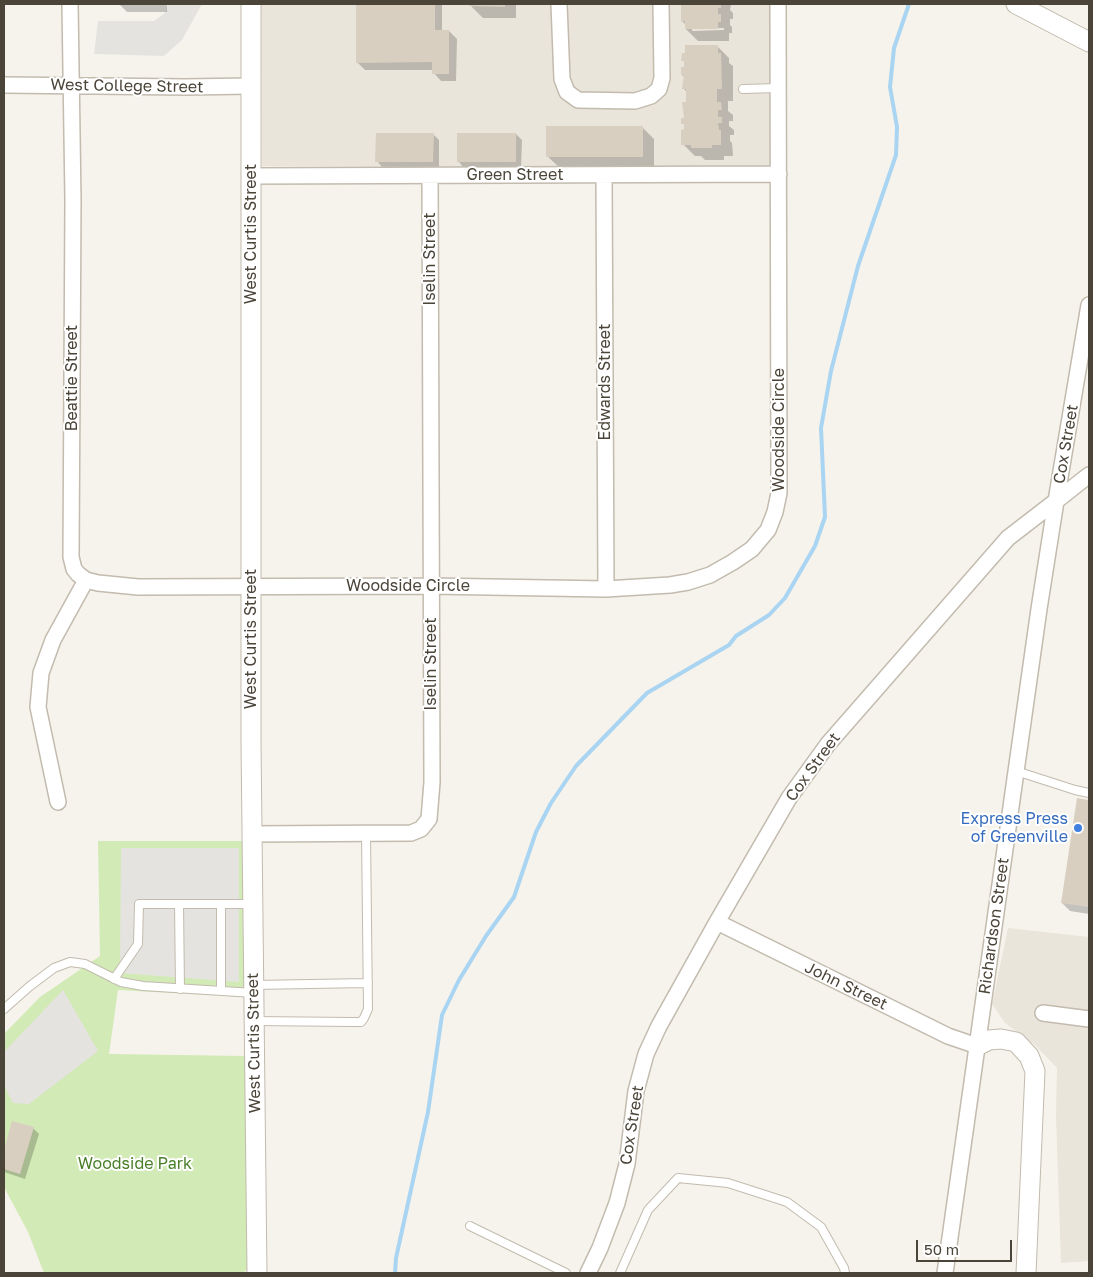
<!DOCTYPE html>
<html>
<head>
<meta charset="utf-8">
<style>
	body { margin:0 }
	#map { position:relative; width:1093px; height:1277px; overflow:hidden; background:#f6f3ec; font-family:"Golos Text",sans-serif }
	canvas { display:block }
	.frame { position:absolute; inset:0; border:5px solid #4b4439; pointer-events:none }
	.scale { position:absolute; left:916px; top:1240px; width:96px; height:22px; box-sizing:border-box; border:2px solid #4b4439; border-top:0; padding-left:6px; font-size:15px; line-height:18px; white-space:nowrap; color:#4b4439; -webkit-text-stroke:4px #fff; paint-order:stroke }
</style>
</head>
<body>
<div id="map">
<canvas width="1093" height="1277"></canvas>
<div class="frame"></div>
<div class="scale">50 m</div>
</div>
<script>
const g = document.querySelector('canvas').getContext('2d');
g.lineJoin = 'round';
function paint(path, color) { g.fillStyle = color; g.fill(path, 'evenodd'); }
const toPath = rows => new Path2D(rows.map(r => 'M' + r).join(''));
function stroke(path, color, width, dash) { g.strokeStyle = color; g.lineWidth = width; g.lineCap = dash ? 'butt' : 'round'; g.setLineDash(dash || []); g.stroke(path); }
function write(font, color, halo, rows, align = 'center') {
  g.font = font + ' "Golos Text",sans-serif'; g.lineWidth = 4; g.setLineDash([]); g.textBaseline = 'middle'; g.strokeStyle = halo; g.fillStyle = color; for (const [text, x, y, turn = 0] of rows) {
    g.save(); g.translate(x, y); g.rotate((+turn || 0) * Math.PI / 180); g.textAlign = isNaN(turn) ? turn : align; if (halo) g.strokeText(text, 0, 0); g.fillText(text, 0, 0); g.restore();
  }
}
paint(toPath([
	[261,4,772,4,772,165,740,168,262,166],
	[1008,928,1089,937,1089,1261,1061,1263,1056,1116,1057,1068,1035,1045,1005,1023,992,1004]
]), '#eae5da');
paint(toPath([
	[98,841,242,841,245,997,118,990,109,1054,247,1056,250,1267,243,1273,44,1273,28,1232,4,1187,4,1034,40,997,100,956]
]), '#d2eab5');
paint(toPath([
	[168,4,202,4,182,40,164,56,94,54,98,21,154,21,165,13],
	[121,848,239,848,239,982,120,973],
	[63,990,98,1051,29,1104,13,1103,4,1085,4,1052]
]), '#e5e3e0');
paint(toPath([
	[119,4,167,4,167,12,127,12],
	[357,4,442,4,442,31,449,31,457,39,456,81,441,81,434,73,434,70,365,70,357,62],
	[471,4,516,4,516,18,483,18,471,6],
	[682,4,731,4,730,10,733,13,733,19,730,19,730,25,732,27,732,33,729,33,729,41,698,41,686,29,686,25,682,21],
	[692,28,724,28,724,30,692,31],
	[717,46,729,58,729,63,733,66,733,101,728,101,728,111,733,115,733,121,729,121,729,126,734,130,734,135,730,135,730,141,732,143,733,156,724,156,724,160,705,160,701,156,695,156,683,144,686,131,686,126,682,123,685,119,687,104,687,92,683,88,685,77,682,75,685,68,685,63,683,60],
	[642,127,654,139,654,168,560,168,547,156],
	[433,134,439,140,439,168,382,167,377,161],
	[516,134,522,140,521,168,464,168,459,162],
	[1078,799,1089,801,1089,914,1070,911,1062,903],
	[13,1123,33,1128,39,1134,25,1179,4,1172,4,1154]
]), '#0003');
stroke(toPath([
	[395,1273,396,1258,428,1112,442,1015,459,980,486,936,514,897,536,832,551,803,576,766,647,693,729,645,736,636,769,615,785,598,815,546,825,517,821,428,831,371,858,266,896,155,897,127,890,87,894,48,909,4]
]), '#a9d4f2', 4);
paint(toPath([
	[356,4,435,4,435,30,449,30,449,74,432,74,432,62,356,63],
	[469,4,505,4,505,7,469,6],
	[681,4,721,4,721,8,718,8,718,14,721,14,721,22,718,22,718,29,685,29,685,21,681,22],
	[685,45,718,45,718,53,721,53,722,89,717,89,717,102,721,102,722,110,718,110,718,117,722,117,722,123,718,123,719,130,721,130,721,145,712,145,712,148,691,148,691,145,681,145,681,130,684,129,684,124,681,124,681,118,684,118,682,102,686,102,686,89,682,89,684,75,681,75,681,67,684,67,684,61,681,61,682,53,685,53],
	[546,126,643,126,643,157,546,157],
	[376,133,434,133,433,162,375,162],
	[457,133,516,133,516,162,457,162],
	[1077,798,1089,800,1089,907,1061,903],
	[12,1121,34,1127,20,1174,4,1169,4,1150]
]), '#d8cfc1');
const service = toPath([
	[743,89,778,88],
	[1016,771,1075,790,1089,793],
	[179,904,180,989],
	[221,904,221,991],
	[114,979,138,944,139,904,252,904],
	[254,985,368,983],
	[4,1009,30,986,54,968,70,962,85,964,121,982,143,986,254,993],
	[254,1021,352,1022,361,1022,364,1018,368,1009,366,833],
	[470,1226,566,1273],
	[620,1273,648,1210,678,1178,728,1183,787,1202,821,1227,844,1268,845,1273]
]);
const minor = toPath([
	[70,4,73,200,71,557,74,569,78,574,86,580,98,583,138,587,431,586,606,589,670,585,688,582,710,575,733,562,752,549,768,530,775,512,779,493,778,4],
	[559,4,562,79,567,92,578,100,635,101,651,96,659,89,662,78,661,4],
	[4,85,185,87,251,86],
	[604,175,606,589],
	[251,176,779,174],
	[58,802,38,707,41,673,53,640,86,580],
	[252,834,411,833,421,829,429,819,432,782,430,176],
	[717,922,948,1036,977,1046],
	[1043,1013,1089,1019],
	[588,1273,600,1248,617,1203,627,1164,636,1091,646,1054,659,1026,717,922,789,798,828,744,1008,538,1056,501,1089,305],
	[945,1273,1039,609,1056,501,1089,475]
]);
const tertiary = toPath([
	[251,4,251,742,257,1273],
	[1016,4,1089,42],
	[977,1046,989,1040,1001,1039,1016,1042,1029,1056,1035,1071,1026,1273]
]);
stroke(service, '#c2bbae', 10);
stroke(minor, '#c2bbae', 18);
stroke(tertiary, '#c2bbae', 21);
stroke(service, '#fff', 8);
stroke(minor, '#fff', 15);
stroke(tertiary, '#fff', 19);
for (const [x, y, r, color] of [
	[1078,828,5,"#3f7fe0"]
]) { const dot = new Path2D(); dot.arc(x, y, r, 0, 2 * Math.PI); g.fillStyle = color; g.fill(dot); stroke(dot, '#fff', 2); }
write('16px', '#4b4439', '#fff', [
	["West College Street",127,86,1],
	["Green Street",515,175],
	["West Curtis Street",251,234,-90],
	["Iselin Street",430,259,-90],
	["Beattie Street",72,378,-90],
	["Edwards Street",605,382,-90],
	["Woodside Circle",779,430,-90],
	["Cox Street",1066,444,-80],
	["Woodside Circle",408,586],
	["West Curtis Street",251,639,-90],
	["Iselin Street",431,664,-90],
	["Cox Street",813,767,-54],
	["Richardson Street",994,926,-82],
	["John Street",846,986,26],
	["West Curtis Street",254,1043,-91],
	["Cox Street",632,1125,-81]
]);
write('16px', '#366cbe', '#fff', [
	["Express Press",1068,819],
	["of Greenville",1068,837]
], 'right');
write('16px', '#4a7f2a', '#fff', [
	["Woodside Park",135,1164]
]);
</script>
</body>
</html>
